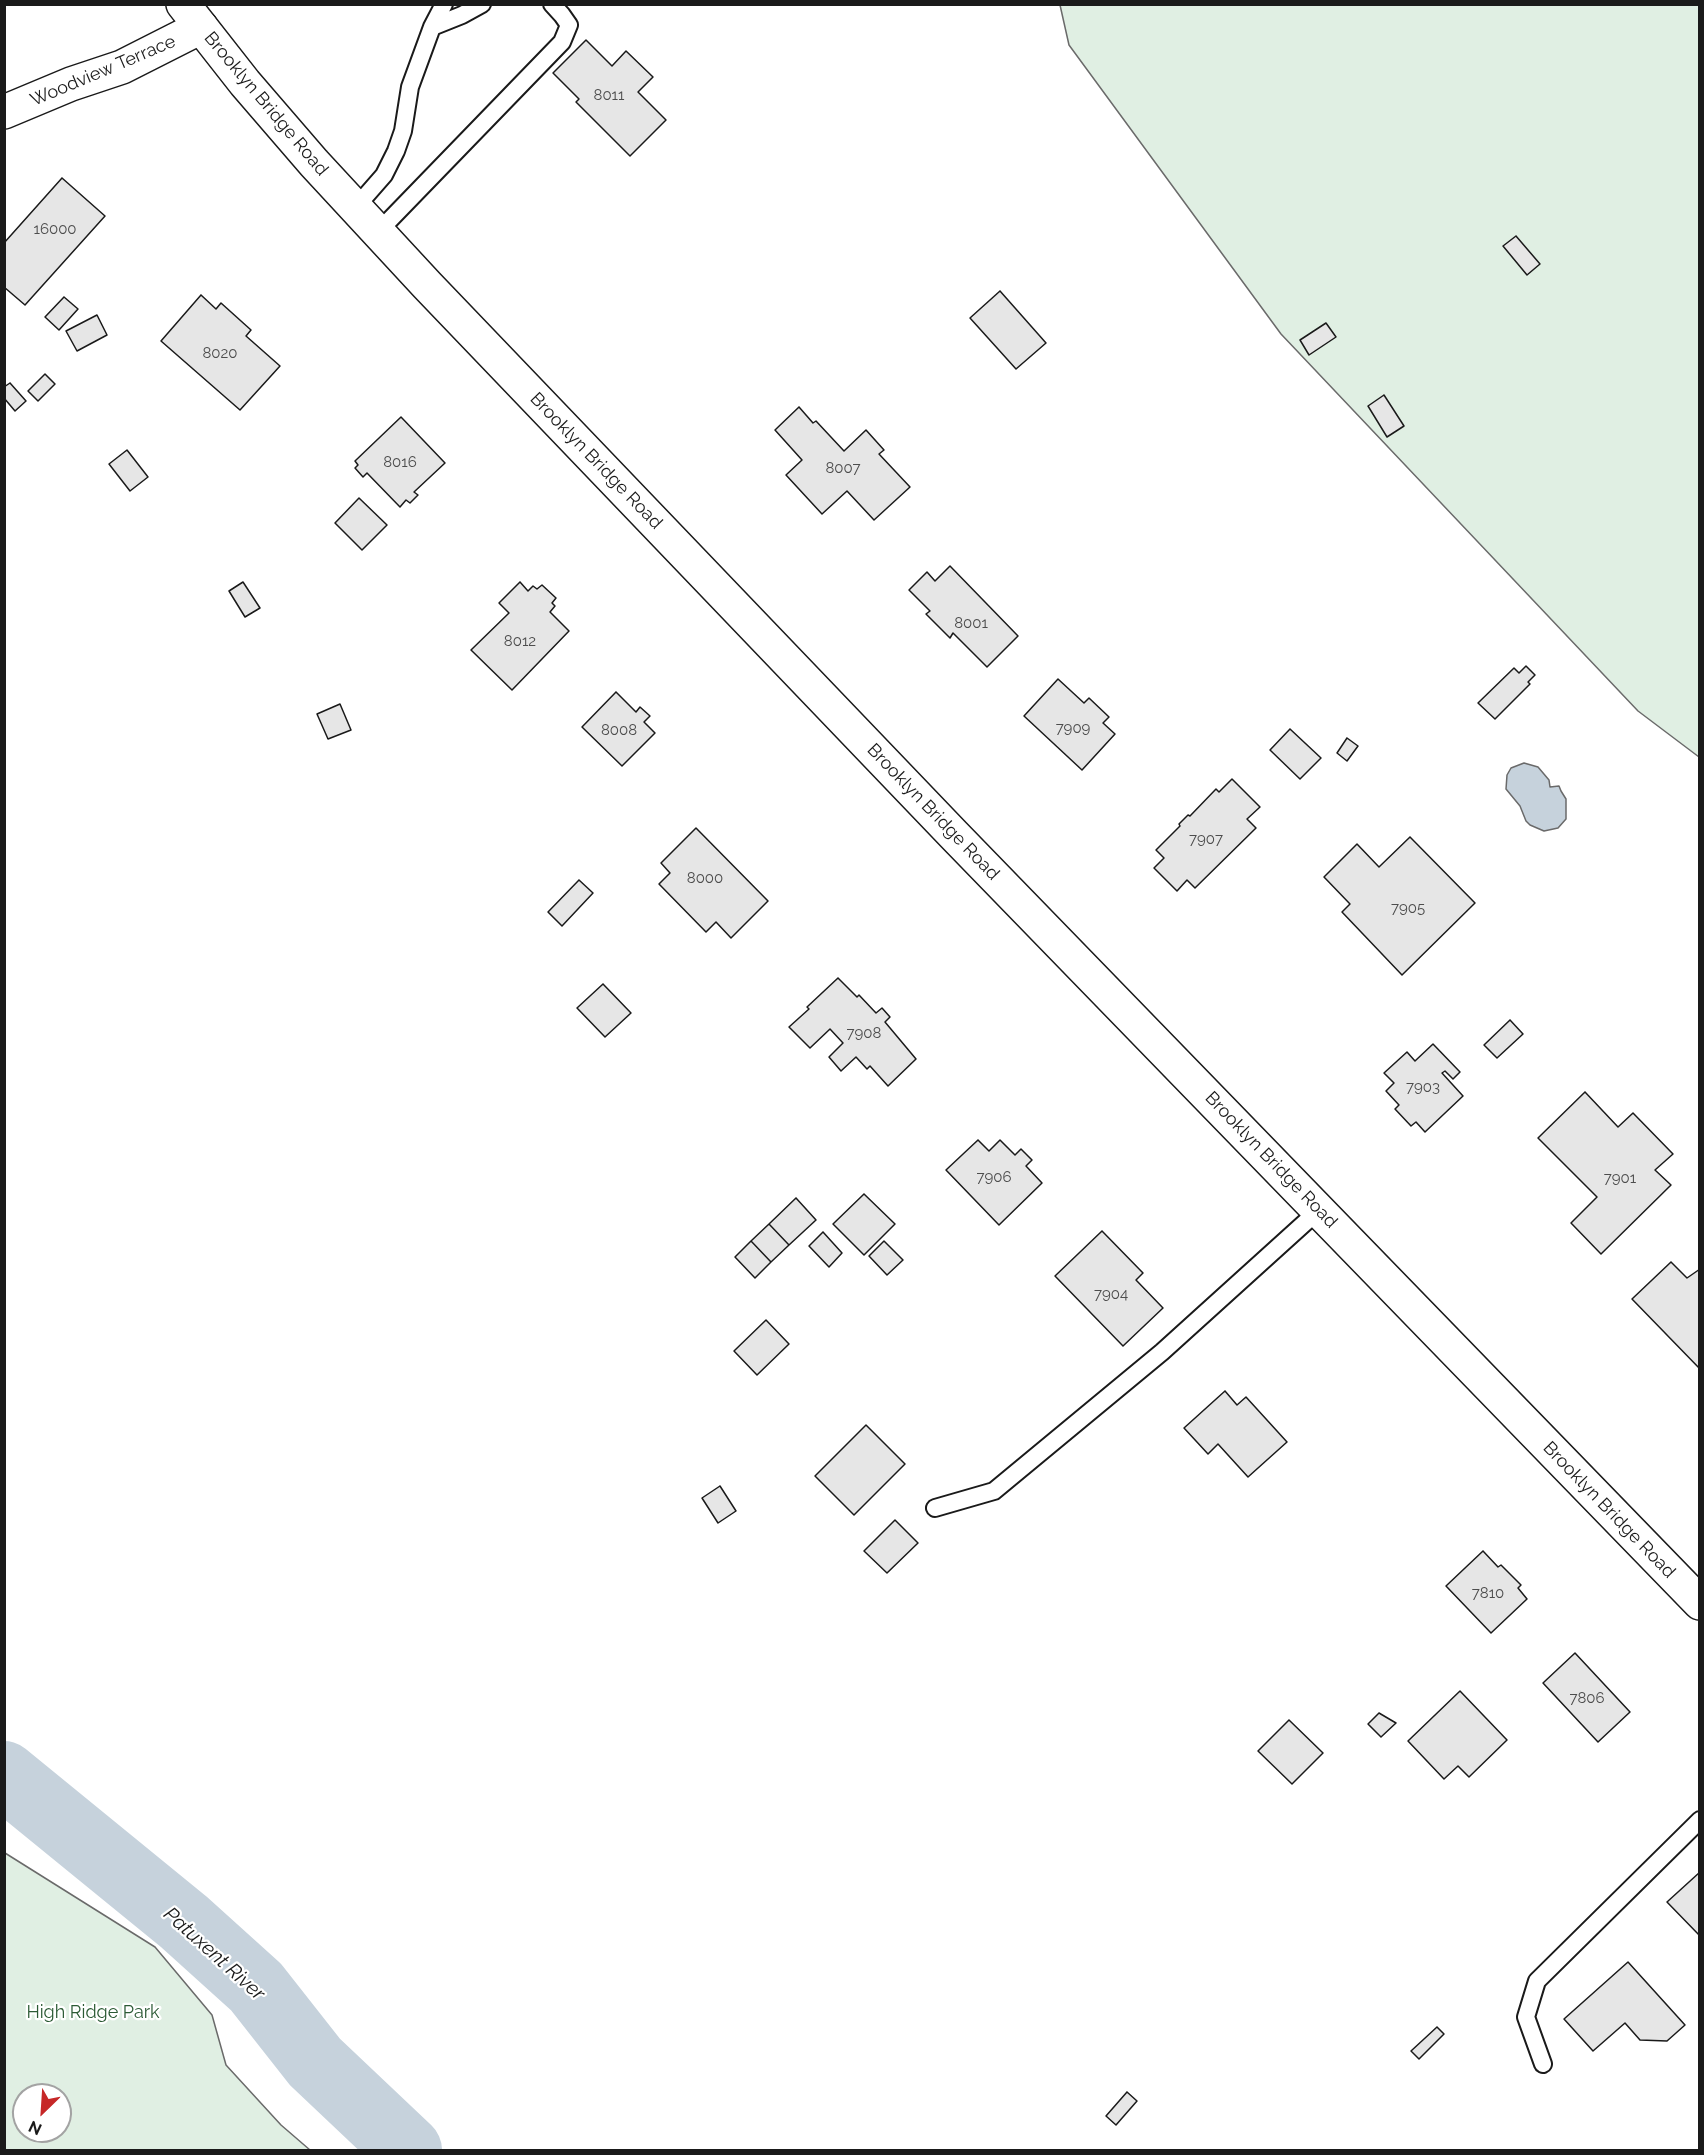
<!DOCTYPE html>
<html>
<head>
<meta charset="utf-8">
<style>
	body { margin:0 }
	#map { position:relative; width:1704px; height:2155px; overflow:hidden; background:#fff; font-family:Raleway,sans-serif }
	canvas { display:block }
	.frame { position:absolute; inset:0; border:6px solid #1a1a1a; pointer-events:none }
	.north { position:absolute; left:12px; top:2083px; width:60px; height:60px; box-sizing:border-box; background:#fff; border:2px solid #a3a3a3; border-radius:50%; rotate:205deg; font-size:16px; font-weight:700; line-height:24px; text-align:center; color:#1a1a1a }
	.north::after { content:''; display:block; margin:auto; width:21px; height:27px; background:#c62828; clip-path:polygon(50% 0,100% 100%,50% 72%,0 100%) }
</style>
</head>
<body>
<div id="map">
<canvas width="1704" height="2155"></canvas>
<div class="frame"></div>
<div class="north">N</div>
</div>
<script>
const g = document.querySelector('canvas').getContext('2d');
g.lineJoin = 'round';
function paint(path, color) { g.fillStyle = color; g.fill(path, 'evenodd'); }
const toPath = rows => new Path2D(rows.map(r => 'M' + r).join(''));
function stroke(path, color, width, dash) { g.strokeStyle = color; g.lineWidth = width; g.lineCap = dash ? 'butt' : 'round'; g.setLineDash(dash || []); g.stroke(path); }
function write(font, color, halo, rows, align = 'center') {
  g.font = font + ' Raleway,sans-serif'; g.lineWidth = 4.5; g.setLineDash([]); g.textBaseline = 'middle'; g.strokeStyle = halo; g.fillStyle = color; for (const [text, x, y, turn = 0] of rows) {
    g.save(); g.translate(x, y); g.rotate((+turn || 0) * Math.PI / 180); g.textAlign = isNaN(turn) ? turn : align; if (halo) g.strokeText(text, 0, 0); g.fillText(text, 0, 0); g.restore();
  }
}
const green = toPath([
	[1060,5,1699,5,1699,757,1638,711,1281,334,1069,45,1060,5],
	[5,1853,155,1947,212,2015,226,2065,281,2125,310,2150,5,2150,5,1853],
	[24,2095,60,2095,60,2131,24,2131,24,2095]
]);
paint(green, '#e0efe3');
stroke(green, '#6a6a6a', 1.5);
const water = toPath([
	[1524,763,1538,767,1549,780,1550,787,1559,786,1561,791,1566,799,1566,819,1558,828,1544,831,1530,825,1526,821,1520,806,1506,789,1507,775,1511,768,1524,763]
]);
paint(water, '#c6d2dc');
stroke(water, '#6a6a6a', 1.5);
stroke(toPath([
	[4,1775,184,1922,256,1987,315,2062,408,2150]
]), '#c6d2dc', 68);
const building = toPath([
	[586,40,612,66,626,51,653,77,638,92,666,120,630,156,576,102,579,99,553,73,586,40],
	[62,178,105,216,25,305,4,287,4,243,62,178],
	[1516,236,1540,264,1527,275,1503,246,1516,236],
	[1000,291,1046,343,1016,369,970,318,1000,291],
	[201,295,216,309,221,303,251,330,246,336,280,366,240,410,161,341,201,295],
	[64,297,78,309,59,330,45,317,64,297],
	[97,315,107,335,77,351,66,331,97,315],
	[1326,323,1336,337,1309,355,1300,340,1326,323],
	[45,374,55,384,38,401,28,391,45,374],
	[10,383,26,401,15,411,4,398,4,387,10,383],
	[1384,395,1404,426,1387,437,1368,406,1384,395],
	[799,407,813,423,816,421,844,451,866,430,884,450,879,454,910,487,874,520,847,491,822,514,786,475,802,460,775,430,799,407],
	[401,417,445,463,414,492,418,495,410,503,406,500,400,507,367,473,363,477,355,468,358,465,355,461,401,417],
	[127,450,148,477,130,491,109,464,127,450],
	[359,498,387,525,362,550,335,523,359,498],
	[950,566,1018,636,987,667,953,633,950,638,926,614,930,611,909,590,927,572,935,581,950,566],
	[243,582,260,608,245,617,229,591,243,582],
	[520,582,528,591,533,586,537,589,542,585,556,598,552,603,555,606,550,612,569,631,512,690,471,650,509,613,499,603,520,582],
	[1526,666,1535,675,1528,682,1530,684,1495,719,1478,703,1514,668,1519,673,1526,666],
	[1058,679,1084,703,1089,698,1109,717,1103,723,1115,734,1082,770,1024,716,1058,679],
	[616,692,636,712,640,707,650,716,644,722,655,733,622,766,582,727,616,692],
	[340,704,351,730,328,739,317,714,340,704],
	[1290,729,1321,758,1300,779,1270,750,1290,729],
	[1347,738,1358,746,1347,761,1337,753,1347,738],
	[1232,779,1260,807,1247,819,1256,828,1195,888,1187,880,1177,891,1154,868,1164,858,1156,850,1180,826,1179,824,1188,815,1190,816,1216,789,1219,792,1232,779],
	[696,828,768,901,731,938,716,922,706,932,659,884,670,873,661,863,696,828],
	[1410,837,1475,903,1402,975,1342,912,1350,904,1324,877,1357,844,1379,867,1410,837],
	[579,880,593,893,562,926,548,912,579,880],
	[838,978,857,997,859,995,876,1013,882,1008,890,1017,885,1022,916,1059,888,1086,870,1066,867,1069,856,1057,841,1071,829,1057,843,1043,830,1029,810,1048,789,1027,809,1009,807,1007,838,978],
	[603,984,631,1013,605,1037,577,1008,603,984],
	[1510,1020,1523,1034,1497,1058,1484,1045,1510,1020],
	[1433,1044,1460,1072,1453,1079,1445,1071,1442,1073,1463,1096,1425,1132,1416,1122,1411,1126,1395,1109,1399,1105,1386,1091,1394,1083,1384,1073,1407,1052,1415,1061,1433,1044],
	[1585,1092,1618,1127,1633,1113,1673,1154,1655,1170,1671,1185,1601,1254,1571,1223,1597,1197,1538,1138,1585,1092],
	[978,1140,989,1151,1000,1140,1015,1155,1021,1149,1032,1160,1026,1166,1042,1183,999,1225,946,1170,978,1140],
	[864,1194,895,1224,864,1255,833,1224,864,1194],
	[796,1198,816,1220,789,1245,769,1224,796,1198],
	[769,1224,789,1245,771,1262,751,1241,769,1224],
	[1102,1231,1143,1273,1136,1280,1163,1308,1123,1346,1055,1276,1102,1231],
	[823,1232,842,1253,829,1267,809,1246,823,1232],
	[751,1241,771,1262,755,1278,735,1257,751,1241],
	[884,1241,903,1260,887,1275,869,1256,884,1241],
	[1671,1262,1687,1278,1700,1269,1700,1369,1632,1299,1671,1262],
	[766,1320,789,1344,757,1375,734,1351,766,1320],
	[1225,1391,1237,1405,1246,1397,1287,1442,1248,1477,1218,1444,1208,1454,1184,1428,1225,1391],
	[866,1425,905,1464,854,1515,815,1476,866,1425],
	[720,1486,736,1511,718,1523,702,1498,720,1486],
	[895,1520,918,1543,887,1573,864,1551,895,1520],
	[1483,1551,1498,1567,1501,1565,1521,1585,1518,1588,1527,1599,1491,1633,1446,1586,1483,1551],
	[1575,1653,1630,1712,1598,1742,1543,1683,1575,1653],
	[1460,1691,1507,1740,1469,1777,1458,1766,1444,1779,1408,1741,1460,1691],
	[1379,1713,1396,1723,1381,1737,1368,1724,1379,1713],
	[1289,1720,1323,1753,1292,1784,1258,1751,1289,1720],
	[1700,1872,1700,1936,1667,1902,1700,1872],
	[1628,1962,1685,2025,1667,2041,1640,2040,1625,2023,1593,2051,1564,2019,1628,1962],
	[1437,2027,1444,2034,1419,2059,1411,2051,1437,2027],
	[1127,2092,1137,2101,1116,2125,1106,2116,1127,2092]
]);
paint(building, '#e6e6e6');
stroke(building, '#1a1a1a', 1.5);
const service = toPath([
	[432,27,462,15,482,4],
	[356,207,384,175,396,151,403,131,410,87,432,27,444,4],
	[378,232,562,42,569,25,562,15,552,4],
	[935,1508,994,1491,1162,1352,1319,1210],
	[1543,2064,1526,2017,1537,1981,1700,1820]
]);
const minor = toPath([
	[4,112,71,84,122,67,201,27]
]);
const tertiary = toPath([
	[183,4,245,83,314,163,427,285,954,835,1700,1603]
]);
stroke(service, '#1a1a1a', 20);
stroke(minor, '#1a1a1a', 36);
stroke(tertiary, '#1a1a1a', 36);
stroke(service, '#fff', 16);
stroke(minor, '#fff', 33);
stroke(tertiary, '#fff', 33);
write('15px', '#4d4d4d', null, [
	["8011",609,95],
	["16000",55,229],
	["8020",220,353],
	["8016",400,462],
	["8007",843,468],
	["8001",971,623],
	["8012",520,641],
	["7909",1073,728],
	["8008",619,730],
	["7907",1206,839],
	["8000",705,878],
	["7905",1408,908],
	["7908",864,1033],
	["7903",1423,1087],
	["7906",994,1177],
	["7901",1620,1178],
	["7904",1111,1294],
	["7810",1488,1593],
	["7806",1587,1698]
]);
write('18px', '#1a1a1a', '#fff', [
	["Woodview Terrace",103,71,-23],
	["Brooklyn Bridge Road",266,104,50],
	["Brooklyn Bridge Road",596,461,46],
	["Brooklyn Bridge Road",933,812,46],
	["Brooklyn Bridge Road",1271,1160,46],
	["Brooklyn Bridge Road",1609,1510,46]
]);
write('18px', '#2b5a34', '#fff', [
	["High Ridge Park",93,2013]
]);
write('italic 20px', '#1a1a1a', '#fff', [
	["Patuxent River",214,1954,42]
]);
</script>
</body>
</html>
